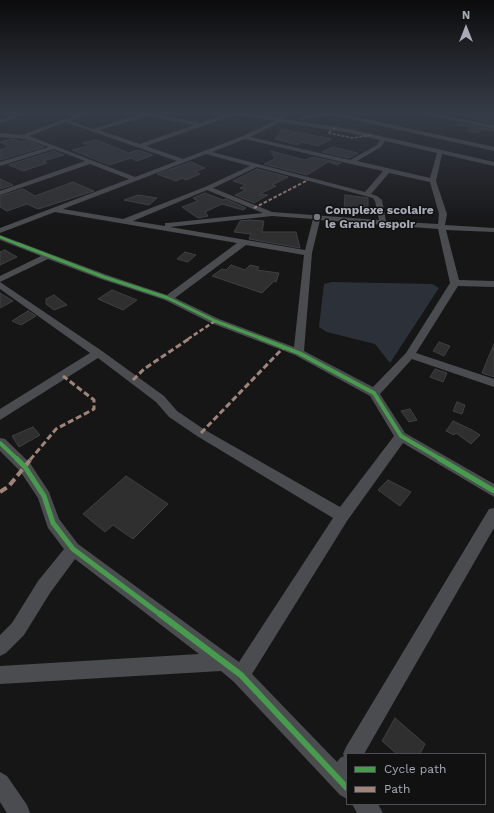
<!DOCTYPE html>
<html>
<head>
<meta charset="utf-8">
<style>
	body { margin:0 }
	#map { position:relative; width:494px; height:813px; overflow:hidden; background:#161617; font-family:"Work Sans",sans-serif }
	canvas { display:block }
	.legend { position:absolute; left:346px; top:753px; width:140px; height:52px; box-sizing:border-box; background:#111112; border:1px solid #4d4f54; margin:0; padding:5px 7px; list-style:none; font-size:12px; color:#a8abb6 }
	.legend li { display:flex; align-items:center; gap:8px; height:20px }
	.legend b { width:20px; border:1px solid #4d4f54 }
	.north { position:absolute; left:446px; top:8px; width:40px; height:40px; -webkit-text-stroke:3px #111112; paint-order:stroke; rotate:0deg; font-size:11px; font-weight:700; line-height:16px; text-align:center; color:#a8abb6 }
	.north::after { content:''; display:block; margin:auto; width:14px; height:18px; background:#a8abb6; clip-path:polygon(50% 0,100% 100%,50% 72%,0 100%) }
</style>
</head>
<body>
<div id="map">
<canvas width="494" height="813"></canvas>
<ul class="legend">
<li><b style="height:5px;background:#469c4c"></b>Cycle path</li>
<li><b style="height:5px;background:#a18479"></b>Path</li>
</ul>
<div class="north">N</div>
</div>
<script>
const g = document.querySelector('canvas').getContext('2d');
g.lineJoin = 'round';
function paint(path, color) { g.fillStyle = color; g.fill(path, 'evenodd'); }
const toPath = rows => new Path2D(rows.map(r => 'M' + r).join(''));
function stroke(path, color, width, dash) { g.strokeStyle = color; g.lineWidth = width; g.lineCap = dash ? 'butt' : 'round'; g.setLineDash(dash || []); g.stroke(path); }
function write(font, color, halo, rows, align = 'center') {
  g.font = font + ' "Work Sans",sans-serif'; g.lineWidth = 3; g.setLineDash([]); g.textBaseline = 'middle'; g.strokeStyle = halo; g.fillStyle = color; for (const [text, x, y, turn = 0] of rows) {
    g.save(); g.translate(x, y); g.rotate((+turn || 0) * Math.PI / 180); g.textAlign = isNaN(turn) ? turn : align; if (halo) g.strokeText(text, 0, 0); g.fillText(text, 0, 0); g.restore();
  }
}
paint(toPath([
	[332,282,432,284,439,288,390,363,375,344,327,332,319,327,324,284]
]), '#2c3139');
const building = toPath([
	[466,113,487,117,494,113,494,123,462,117,466,113],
	[458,123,494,130,494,131,482,129,478,133,466,131,472,127,457,125,458,123],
	[282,129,311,135,332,139,318,146,302,142,297,145,275,139,282,129],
	[12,139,21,142,26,140,44,147,0,160,0,150,9,147,0,142,12,139],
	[96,140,129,153,138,150,153,155,137,161,131,158,109,165,72,150,88,146,83,143,96,140],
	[333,147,358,153,349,158,322,152,333,147],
	[54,151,64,155,43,161,47,163,23,171,9,165,54,151],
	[271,151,305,160,313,157,341,163,337,165,328,162,307,175,264,164,275,159,271,151],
	[191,162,205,168,195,172,200,174,186,180,182,178,176,181,157,174,191,162],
	[257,169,288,177,272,185,276,186,260,194,268,195,254,203,235,195,246,190,240,188,246,185,233,181,257,169],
	[0,179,13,185,0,189,0,179],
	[73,182,94,191,38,209,27,204,7,211,0,207,0,196,23,189,35,196,73,182],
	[205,193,223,200,226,199,246,208,243,210,222,204,205,212,208,216,198,218,182,207,198,201,193,198,205,193],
	[138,195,157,198,149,205,124,200,138,195],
	[345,195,368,198,368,210,358,209,358,212,344,211,345,195],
	[249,220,264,221,262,232,296,232,300,248,249,239,251,234,234,232,240,221,249,220],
	[5,250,17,257,0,265,0,252,5,250],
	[185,252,196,255,188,262,177,259,185,252],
	[231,265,245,270,250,265,259,267,257,270,279,273,276,282,274,281,262,293,212,276,222,269,226,270,231,265],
	[112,290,137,300,123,310,98,299,112,290],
	[0,293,13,301,0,308,0,293],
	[54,295,67,305,54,310,46,304,46,299,54,295],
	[28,311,36,316,21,325,12,321,28,311],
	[439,342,450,346,444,356,433,351,439,342],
	[494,344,494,377,482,373,494,344],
	[435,369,447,373,443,382,430,377,435,369],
	[457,402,465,405,462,414,453,411,457,402],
	[410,409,417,420,409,422,401,411,410,409],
	[453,421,472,430,480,435,471,444,456,433,454,435,446,431,453,421],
	[33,427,40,435,19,447,12,436,33,427],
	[126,476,168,504,133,539,113,525,105,532,83,514,126,476],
	[388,480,411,492,400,506,378,490,388,480],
	[395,718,425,744,420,754,397,754,382,741,395,718]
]);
paint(building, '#2f2f30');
stroke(building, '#3f4043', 1);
paint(toPath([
	[21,113,28,113,0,123,0,119,21,113],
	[81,113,88,113,70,121,93,129,141,114,140,113,149,113,200,123,229,113,244,113,278,118,281,113,285,113,283,119,350,129,494,162,494,166,442,154,436,181,447,214,445,225,494,228,494,232,446,230,459,280,494,281,494,287,458,286,416,353,494,379,494,387,412,359,380,394,405,433,494,484,494,497,403,443,347,521,252,674,337,762,340,758,344,756,343,754,346,747,489,509,494,508,494,528,364,754,347,754,347,799,340,795,234,682,221,671,0,684,0,666,199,654,75,559,50,593,24,635,6,653,0,656,0,635,12,623,38,581,64,549,48,528,38,498,20,471,0,451,0,438,5,439,30,463,49,492,59,519,78,544,239,662,333,518,197,436,169,417,156,402,98,358,0,420,0,409,90,353,0,289,0,282,102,351,164,396,177,411,205,430,340,507,394,436,370,396,295,355,211,323,165,300,101,279,48,259,0,282,0,276,41,256,0,240,0,235,107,275,167,295,237,243,55,212,0,233,0,228,129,179,90,164,0,195,0,191,85,161,54,149,0,166,0,162,49,147,26,139,0,137,0,133,22,135,81,113],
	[234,115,275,121,243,136,183,159,146,146,234,115],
	[147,116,194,125,140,144,99,130,147,116],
	[65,122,177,161,135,177,29,136,65,122],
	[281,122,350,133,380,140,377,145,350,160,250,137,281,122],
	[245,139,351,164,383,171,365,192,212,152,245,139],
	[385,141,437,153,430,178,357,161,381,147,385,141],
	[206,154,250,166,205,187,123,219,63,209,206,154],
	[257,167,373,198,375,201,379,220,272,212,213,188,257,167],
	[389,173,430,182,439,214,438,224,386,221,382,200,377,196,371,194,389,173],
	[207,190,263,213,168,223,165,223,165,226,133,221,207,190],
	[272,216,313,219,305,250,170,227,272,216],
	[320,220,438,229,450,283,406,353,373,387,304,351,312,253,320,220],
	[246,245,304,255,294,347,219,319,175,298,246,245],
	[324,113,338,113,494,147,494,151,332,115,300,120,297,118,324,113],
	[420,113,430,113,494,125,494,129,420,113],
	[0,772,7,776,27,805,30,813,7,813,0,802,0,772],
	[352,804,378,804,383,813,357,813,352,804]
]), '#4b4c4f');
stroke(toPath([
	[335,128,328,133,353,138,372,135]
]), '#a18479', 1.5, [3, 1.5]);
stroke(toPath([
	[254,208,308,180]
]), '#a18479', 2, [3.5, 2]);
stroke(toPath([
	[188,339,215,321]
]), '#a18479', 2.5, [4.5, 2.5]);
stroke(toPath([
	[133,380,144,369,190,338],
	[201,433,283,348],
	[30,460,56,429,94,409,94,400,63,376]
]), '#a18479', 3, [6, 3]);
stroke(toPath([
	[0,492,9,486,31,459]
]), '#a18479', 4, [8, 4]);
stroke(toPath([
	[0,237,20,245]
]), '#469c4c', 2.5);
stroke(toPath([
	[18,244,104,277,168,298,215,321,263,339]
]), '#469c4c', 3);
stroke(toPath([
	[260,338,299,353,374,393,401,436,442,460],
	[0,443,18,460]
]), '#469c4c', 4);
stroke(toPath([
	[17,459,25,467,44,496,53,523,73,549,161,615],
	[440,459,494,491]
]), '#469c4c', 5);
stroke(toPath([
	[160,614,241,675,347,788]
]), '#469c4c', 6);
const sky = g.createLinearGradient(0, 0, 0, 227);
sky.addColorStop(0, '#0c0c0d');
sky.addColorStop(0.5, '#363c47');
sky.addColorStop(1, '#363c4700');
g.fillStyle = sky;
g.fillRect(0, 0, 494, 227);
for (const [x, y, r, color] of [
	[317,217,4,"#75777e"]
]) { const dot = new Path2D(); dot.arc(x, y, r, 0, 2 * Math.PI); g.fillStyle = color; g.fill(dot); stroke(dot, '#111112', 1.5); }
write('bold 12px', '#a8abb6', '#111112', [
	["Complexe scolaire",325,210],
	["le Grand espoir",325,224]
], 'left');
</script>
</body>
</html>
